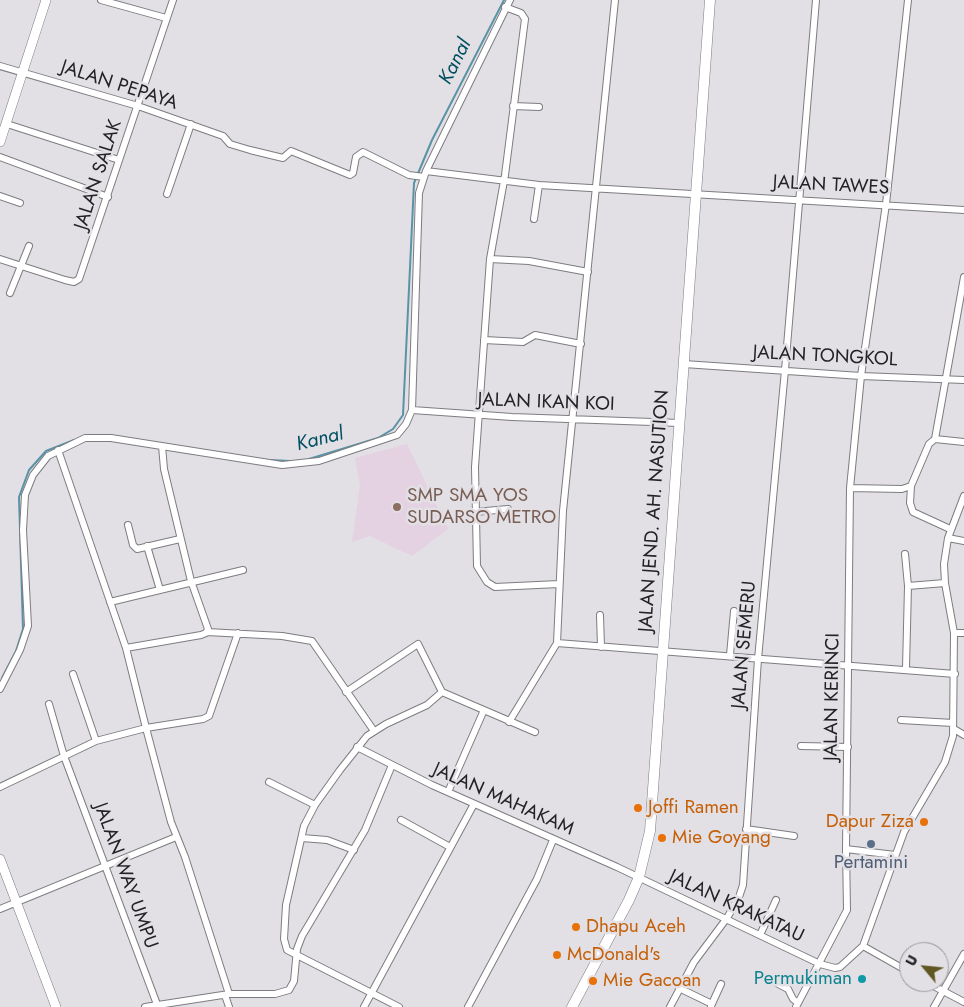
<!DOCTYPE html>
<html>
<head>
<meta charset="utf-8">
<style>
	body { margin:0 }
	#map { position:relative; width:964px; height:1007px; overflow:hidden; background:#e2e0e5; font-family:Jost,sans-serif }
	canvas { display:block }
	.north { position:absolute; left:899px; top:942px; width:50px; height:50px; box-sizing:border-box; background:#e2e0e5; border:1px solid #969498; border-radius:50%; rotate:298deg; font-size:14px; font-weight:700; line-height:20px; text-align:center; color:#232224 }
	.north::after { content:''; display:block; margin:auto; width:18px; height:22px; background:#615723; clip-path:polygon(50% 0,100% 100%,50% 72%,0 100%) }
</style>
</head>
<body>
<div id="map">
<canvas width="964" height="1007"></canvas>
<div class="north">U</div>
</div>
<script>
const g = document.querySelector('canvas').getContext('2d');
g.lineJoin = 'round';
function paint(path, color) { g.fillStyle = color; g.fill(path, 'evenodd'); }
const toPath = rows => new Path2D(rows.map(r => 'M' + r).join(''));
function stroke(path, color, width, dash) { g.strokeStyle = color; g.lineWidth = width; g.lineCap = dash ? 'butt' : 'round'; g.setLineDash(dash || []); g.stroke(path); }
function write(font, color, halo, rows, align = 'center') {
  g.font = font + ' Jost,sans-serif'; g.lineWidth = 5; g.setLineDash([]); g.textBaseline = 'middle'; g.strokeStyle = halo; g.fillStyle = color; for (const [text, x, y, turn = 0] of rows) {
    g.save(); g.translate(x, y); g.rotate((+turn || 0) * Math.PI / 180); g.textAlign = isNaN(turn) ? turn : align; if (halo) g.strokeText(text, 0, 0); g.fillText(text, 0, 0); g.restore();
  }
}
paint(toPath([
	[407,444,448,529,412,556,370,536,352,542,360,485,355,458]
]), '#e4d1e1');
stroke(toPath([
	[309,459,378,438,393,429,403,415,414,183,432,140,504,0],
	[269,460,290,461],
	[2,678,16,651,23,629,19,497,29,470,46,451,74,440]
]), '#5993a7', 2);
const minor = toPath([
	[101,0,166,18],
	[510,0,426,171,539,185,964,210],
	[505,7,521,13,525,19,505,175,490,259,475,467,477,566,487,582,495,587,559,584],
	[0,66,138,106,223,136,230,144,250,150,283,158,291,151,350,175,353,173,356,157,363,152,409,175,424,177],
	[513,106,539,107],
	[7,124,119,160],
	[0,157,108,197],
	[167,194,191,124],
	[0,196,20,203],
	[534,219,539,185],
	[0,259,65,280,74,282,79,279,173,0],
	[490,259,529,261,588,272],
	[964,277,935,439,964,442],
	[10,293,29,246],
	[484,340,523,342,535,335,581,344],
	[684,364,861,376,964,380],
	[412,410,512,417,680,423],
	[911,486,910,503,913,512,950,529],
	[850,488,902,489,911,486,929,444,935,439],
	[475,512,508,509],
	[128,525,133,545,137,549,180,539],
	[948,538,964,541],
	[147,546,160,590],
	[905,554,908,586,906,668],
	[908,586,945,583],
	[110,602,243,570],
	[600,615,601,647],
	[207,632,282,636,312,641,374,731],
	[954,633,964,633],
	[557,643,955,674],
	[126,648,201,635,206,633,208,629,191,581,164,469,162,446],
	[730,655,734,611],
	[73,674,96,741],
	[0,689,20,650,28,626,23,530,25,495,33,475,48,456,85,438,111,438,282,465,319,461,397,435,406,424,412,410,419,193,426,171],
	[346,692,418,644,442,692,535,732],
	[49,704,64,756,158,1007],
	[901,720,953,723],
	[509,722,557,643,563,511,615,0],
	[954,729,964,735],
	[801,746,848,747],
	[357,747,432,785,617,867,820,964,835,968,840,967,863,946],
	[269,782,315,805],
	[0,787,96,741,146,728,126,648,58,450],
	[448,792,484,710],
	[401,820,450,847],
	[746,829,794,836],
	[302,838,327,840,354,850],
	[846,849,895,855],
	[0,909,176,837],
	[760,935,776,900],
	[909,972,863,946,904,832,945,762,953,736,954,633,945,583,944,564,948,538,964,496],
	[769,979,788,989,793,999,798,1003],
	[926,982,964,1002],
	[679,988,712,1004],
	[229,994,185,857,171,822,146,728,203,719,209,716,238,633],
	[225,995,229,1007],
	[711,1006,721,984],
	[145,1007,229,994,275,994,289,990,294,981,297,949,302,936,365,830,392,765],
	[364,1007,474,804],
	[399,1007,287,950,284,939,286,905,304,826,315,805,340,770,367,736,386,724,427,705,442,692],
	[468,1007,537,879,553,840],
	[670,1007,694,962,727,918,739,897,743,885,758,659,785,370,816,0],
	[796,1007,847,910,846,849,850,488,861,376,886,204,908,0],
	[934,1007,964,954]
]);
const secondary = toPath([
	[0,142,46,0],
	[0,859,56,1007]
]);
const trunk = toPath([
	[572,1007,629,900,639,877,650,831,710,0]
]);
stroke(minor, '#7d7c80', 8);
stroke(secondary, '#7d7c80', 10);
stroke(trunk, '#7d7c80', 11);
stroke(minor, '#fff', 6);
stroke(secondary, '#fff', 9);
stroke(trunk, '#fff', 10);
for (const [x, y, r, color] of [
	[397,507,5,"#8d6e63"],
	[638,808,5,"#e8710a"],
	[924,822,5,"#e8710a"],
	[662,838,5,"#e8710a"],
	[871,844,5,"#5c6f8a"],
	[576,927,5,"#e8710a"],
	[557,955,5,"#e8710a"],
	[862,979,5,"#0f9aa8"],
	[593,981,5,"#e8710a"]
]) { const dot = new Path2D(); dot.arc(x, y, r, 0, 2 * Math.PI); g.fillStyle = color; g.fill(dot); stroke(dot, '#e2e0e5', 2); }
write('19px', '#232224', '#e2e0e5', [
	["JALAN PEPAYA",119,86,18],
	["JALAN SALAK",99,175,-72],
	["JALAN TAWES",831,186,3],
	["JALAN TONGKOL",825,357,3],
	["JALAN IKAN KOI",546,403,2],
	["JALAN JEND. AH. NASUTION",655,511,-86],
	["JALAN SEMERU",745,645,-85],
	["JALAN KERINCI",833,697,-89],
	["JALAN MAHAKAM",503,800,24],
	["JALAN WAY UMPU",125,876,70],
	["JALAN KRAKATAU",736,907,25]
]);
write('19px', '#785e54', '#e2e0e5', [
	["SMP SMA YOS",407,496],
	["SUDARSO METRO",407,518]
], 'left');
write('19px', '#c56008', '#e2e0e5', [
	["Joffi Ramen",648,808],
	["Dapur Ziza",914,822,"right"],
	["Mie Goyang",672,838],
	["Dhapu Aceh",586,927],
	["McDonald's",567,955],
	["Mie Gacoan",603,981]
], 'left');
write('19px', '#4e5e75', '#e2e0e5', [
	["Pertamini",871,863]
]);
write('19px', '#0d838f', '#e2e0e5', [
	["Permukiman",852,979]
], 'right');
write('italic 20px', '#004f61', '#e2e0e5', [
	["Kanal",456,62,-63],
	["Kanal",320,440,-14]
]);
</script>
</body>
</html>
